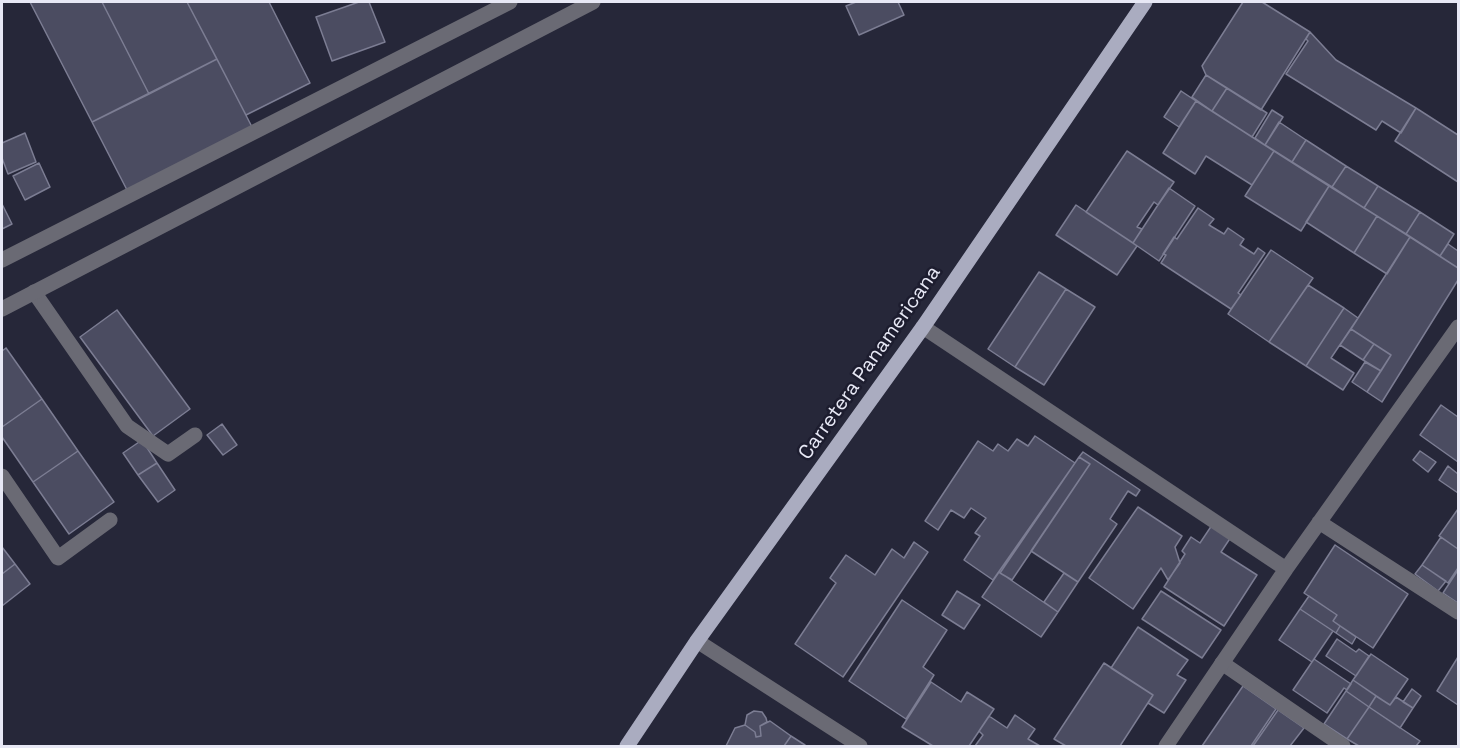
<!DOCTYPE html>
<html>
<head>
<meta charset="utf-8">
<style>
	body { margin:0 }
	#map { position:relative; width:1460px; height:748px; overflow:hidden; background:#262739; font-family:"Space Grotesk",sans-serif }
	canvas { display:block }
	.frame { position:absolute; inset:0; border:3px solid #e7e8f5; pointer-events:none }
</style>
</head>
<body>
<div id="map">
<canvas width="1460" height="748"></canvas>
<div class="frame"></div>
</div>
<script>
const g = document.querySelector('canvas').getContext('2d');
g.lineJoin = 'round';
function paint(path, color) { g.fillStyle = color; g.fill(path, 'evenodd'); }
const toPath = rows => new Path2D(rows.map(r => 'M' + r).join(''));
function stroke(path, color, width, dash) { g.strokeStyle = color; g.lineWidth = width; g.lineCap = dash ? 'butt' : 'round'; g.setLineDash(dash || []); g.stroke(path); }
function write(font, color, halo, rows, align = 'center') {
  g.font = font + ' "Space Grotesk",sans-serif'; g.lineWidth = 5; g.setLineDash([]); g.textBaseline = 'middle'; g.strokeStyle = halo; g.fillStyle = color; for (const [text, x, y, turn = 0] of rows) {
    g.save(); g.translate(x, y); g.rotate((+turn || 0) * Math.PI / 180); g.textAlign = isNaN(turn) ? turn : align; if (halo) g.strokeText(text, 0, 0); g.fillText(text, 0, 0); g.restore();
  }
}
const building = toPath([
	[30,2,102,2,149,94,92,122,30,2],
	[102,2,187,2,217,59,149,94,102,2],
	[187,2,269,2,310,83,246,115,187,2],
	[359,2,369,2,385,42,332,61,316,17,359,2],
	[856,2,898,2,904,15,859,35,846,6,856,2],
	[1243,2,1262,2,1310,32,1261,110,1206,75,1202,66,1243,2],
	[1310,32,1336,60,1416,108,1401,133,1382,121,1376,130,1286,74,1308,41,1306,39,1310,32],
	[217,59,252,127,127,190,92,122,217,59],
	[1206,75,1227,88,1212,111,1192,97,1206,75],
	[1227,88,1267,113,1252,137,1212,111,1227,88],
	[1181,91,1196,101,1179,127,1164,117,1181,91],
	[1196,101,1274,151,1252,185,1206,156,1195,174,1163,153,1196,101],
	[1416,108,1458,135,1458,182,1395,141,1416,108],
	[1272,110,1283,117,1265,145,1255,138,1272,110],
	[1279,122,1306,140,1292,162,1265,145,1279,122],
	[25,133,36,162,8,174,2,158,2,143,25,133],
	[1306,140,1346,166,1332,187,1292,162,1306,140],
	[1127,151,1174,182,1158,205,1154,202,1137,227,1142,229,1133,243,1086,212,1127,151],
	[1274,151,1329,186,1301,231,1245,196,1274,151],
	[39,163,50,187,25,200,13,176,39,163],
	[1346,166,1378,186,1364,208,1332,187,1346,166],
	[1329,186,1377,216,1354,253,1306,222,1329,186],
	[1378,186,1420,212,1406,234,1364,208,1378,186],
	[1169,188,1195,206,1159,261,1133,243,1169,188],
	[2,204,12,224,2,229,2,204],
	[1076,205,1137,246,1117,275,1056,235,1076,205],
	[1198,208,1214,219,1209,225,1224,234,1228,228,1244,239,1240,245,1254,254,1258,248,1265,253,1238,293,1241,295,1231,309,1161,263,1166,255,1163,254,1174,237,1177,239,1198,208],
	[1420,212,1454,234,1440,256,1406,234,1420,212],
	[1377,216,1410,237,1387,274,1354,253,1377,216],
	[1410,237,1458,268,1458,280,1382,402,1367,392,1391,355,1351,329,1410,237],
	[1448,244,1458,251,1458,268,1440,256,1448,244],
	[1271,250,1313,278,1269,342,1228,314,1271,250],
	[1039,272,1066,289,1015,367,988,349,1039,272],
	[1308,285,1344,308,1306,366,1269,342,1308,285],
	[1066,289,1095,307,1044,385,1015,367,1066,289],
	[1344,308,1358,318,1331,358,1354,373,1343,390,1306,366,1344,308],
	[117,310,190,409,153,436,80,337,117,310],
	[1351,329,1374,344,1363,360,1340,345,1351,329],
	[1374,344,1391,355,1381,371,1363,360,1374,344],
	[6,348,42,399,2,427,2,351,6,348],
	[1365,362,1381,371,1367,392,1352,382,1365,362],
	[42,399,78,451,33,482,2,437,2,427,42,399],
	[1441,405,1458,417,1458,462,1420,435,1441,405],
	[222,424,237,445,223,455,207,435,222,424],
	[1035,436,1075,463,993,580,964,560,980,536,975,533,986,518,971,508,964,518,951,510,938,530,925,521,978,441,993,451,998,444,1008,451,1017,439,1028,446,1035,436],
	[142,440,157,463,138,475,123,453,142,440],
	[78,451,114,502,69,534,33,482,78,451],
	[1420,451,1436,462,1428,472,1413,460,1420,451],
	[1083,452,1140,490,1136,496,1128,491,1110,519,1117,524,1078,582,1031,551,1090,464,1079,457,1083,452],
	[1079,457,1090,464,1012,580,1000,573,1079,457],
	[157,463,175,490,158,502,138,475,157,463],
	[1448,466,1458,474,1458,493,1439,480,1448,466],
	[1138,507,1182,536,1175,547,1180,563,1168,580,1161,568,1133,609,1089,578,1138,507],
	[1458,509,1458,549,1439,536,1458,509],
	[1212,525,1231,537,1221,552,1257,575,1224,626,1164,587,1185,554,1182,551,1191,537,1200,543,1212,525],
	[1441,537,1458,549,1458,568,1448,583,1422,565,1441,537],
	[914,542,928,552,843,677,795,644,836,583,830,578,846,555,875,575,892,549,904,558,914,542],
	[1335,545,1408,594,1373,648,1333,621,1337,615,1304,593,1335,545],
	[2,547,15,564,2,574,2,547],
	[15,564,30,584,2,606,2,574,15,564],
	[1422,565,1446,581,1438,591,1415,574,1422,565],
	[1458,570,1458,603,1443,593,1458,570],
	[999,572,1058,612,1041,637,982,597,999,572],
	[1064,573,1078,582,1058,612,1044,602,1064,573],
	[957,591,980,605,964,629,942,615,957,591],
	[1161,591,1221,630,1202,658,1142,619,1161,591],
	[1309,596,1337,615,1333,621,1340,626,1336,633,1300,609,1309,596],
	[902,600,947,630,923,667,934,675,906,719,849,681,902,600],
	[1300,609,1333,631,1312,662,1279,640,1300,609],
	[1340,626,1356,637,1352,644,1336,633,1340,626],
	[1138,627,1188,660,1177,675,1186,680,1164,713,1148,703,1153,695,1111,668,1138,627],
	[1337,639,1356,652,1359,649,1369,656,1356,676,1326,656,1337,639],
	[1371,654,1408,679,1390,705,1353,680,1371,654],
	[1458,657,1458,705,1437,691,1458,657],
	[1314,659,1351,684,1347,690,1344,688,1327,713,1293,690,1314,659],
	[1104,663,1153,695,1120,746,1066,746,1054,739,1104,663],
	[1353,680,1376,696,1369,707,1346,691,1353,680],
	[931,682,961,702,967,692,994,709,969,746,933,746,902,727,931,682],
	[1243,686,1276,709,1251,746,1202,746,1243,686],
	[1412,689,1421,696,1413,708,1403,702,1412,689],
	[1346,691,1369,707,1347,739,1324,724,1346,691],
	[1376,696,1390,705,1396,697,1413,708,1400,728,1369,707,1376,696],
	[1369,707,1420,741,1416,746,1359,746,1347,739,1369,707],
	[1278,710,1304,728,1290,746,1253,746,1278,710],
	[754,711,762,712,766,718,767,722,760,726,761,736,756,737,755,732,745,725,747,715,754,711],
	[1015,715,1035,729,1028,739,1040,746,975,746,983,735,979,731,989,716,1007,728,1015,715],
	[770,721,791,736,784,746,726,746,735,728,745,725,755,732,756,737,761,736,760,726,770,721],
	[791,736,805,745,804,746,784,746,791,736]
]);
paint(building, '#4b4c61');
stroke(building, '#7c7d93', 1.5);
stroke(toPath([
	[34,292,127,426,168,454,195,435],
	[2,476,58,558,110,520],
	[1222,663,1343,746]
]), '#6a6a74', 15);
stroke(toPath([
	[2,260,510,2],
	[2,309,593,2],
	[923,327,1286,569],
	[1319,522,1458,612],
	[697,641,860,746],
	[1166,746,1286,569,1458,327]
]), '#6a6a74', 15);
stroke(toPath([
	[627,746,697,641,923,327,1145,2]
]), '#aaacc0', 15);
write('20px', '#e7e8f5', '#1d1d2f', [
	["Carretera Panamericana",870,363,-55]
]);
</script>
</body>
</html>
